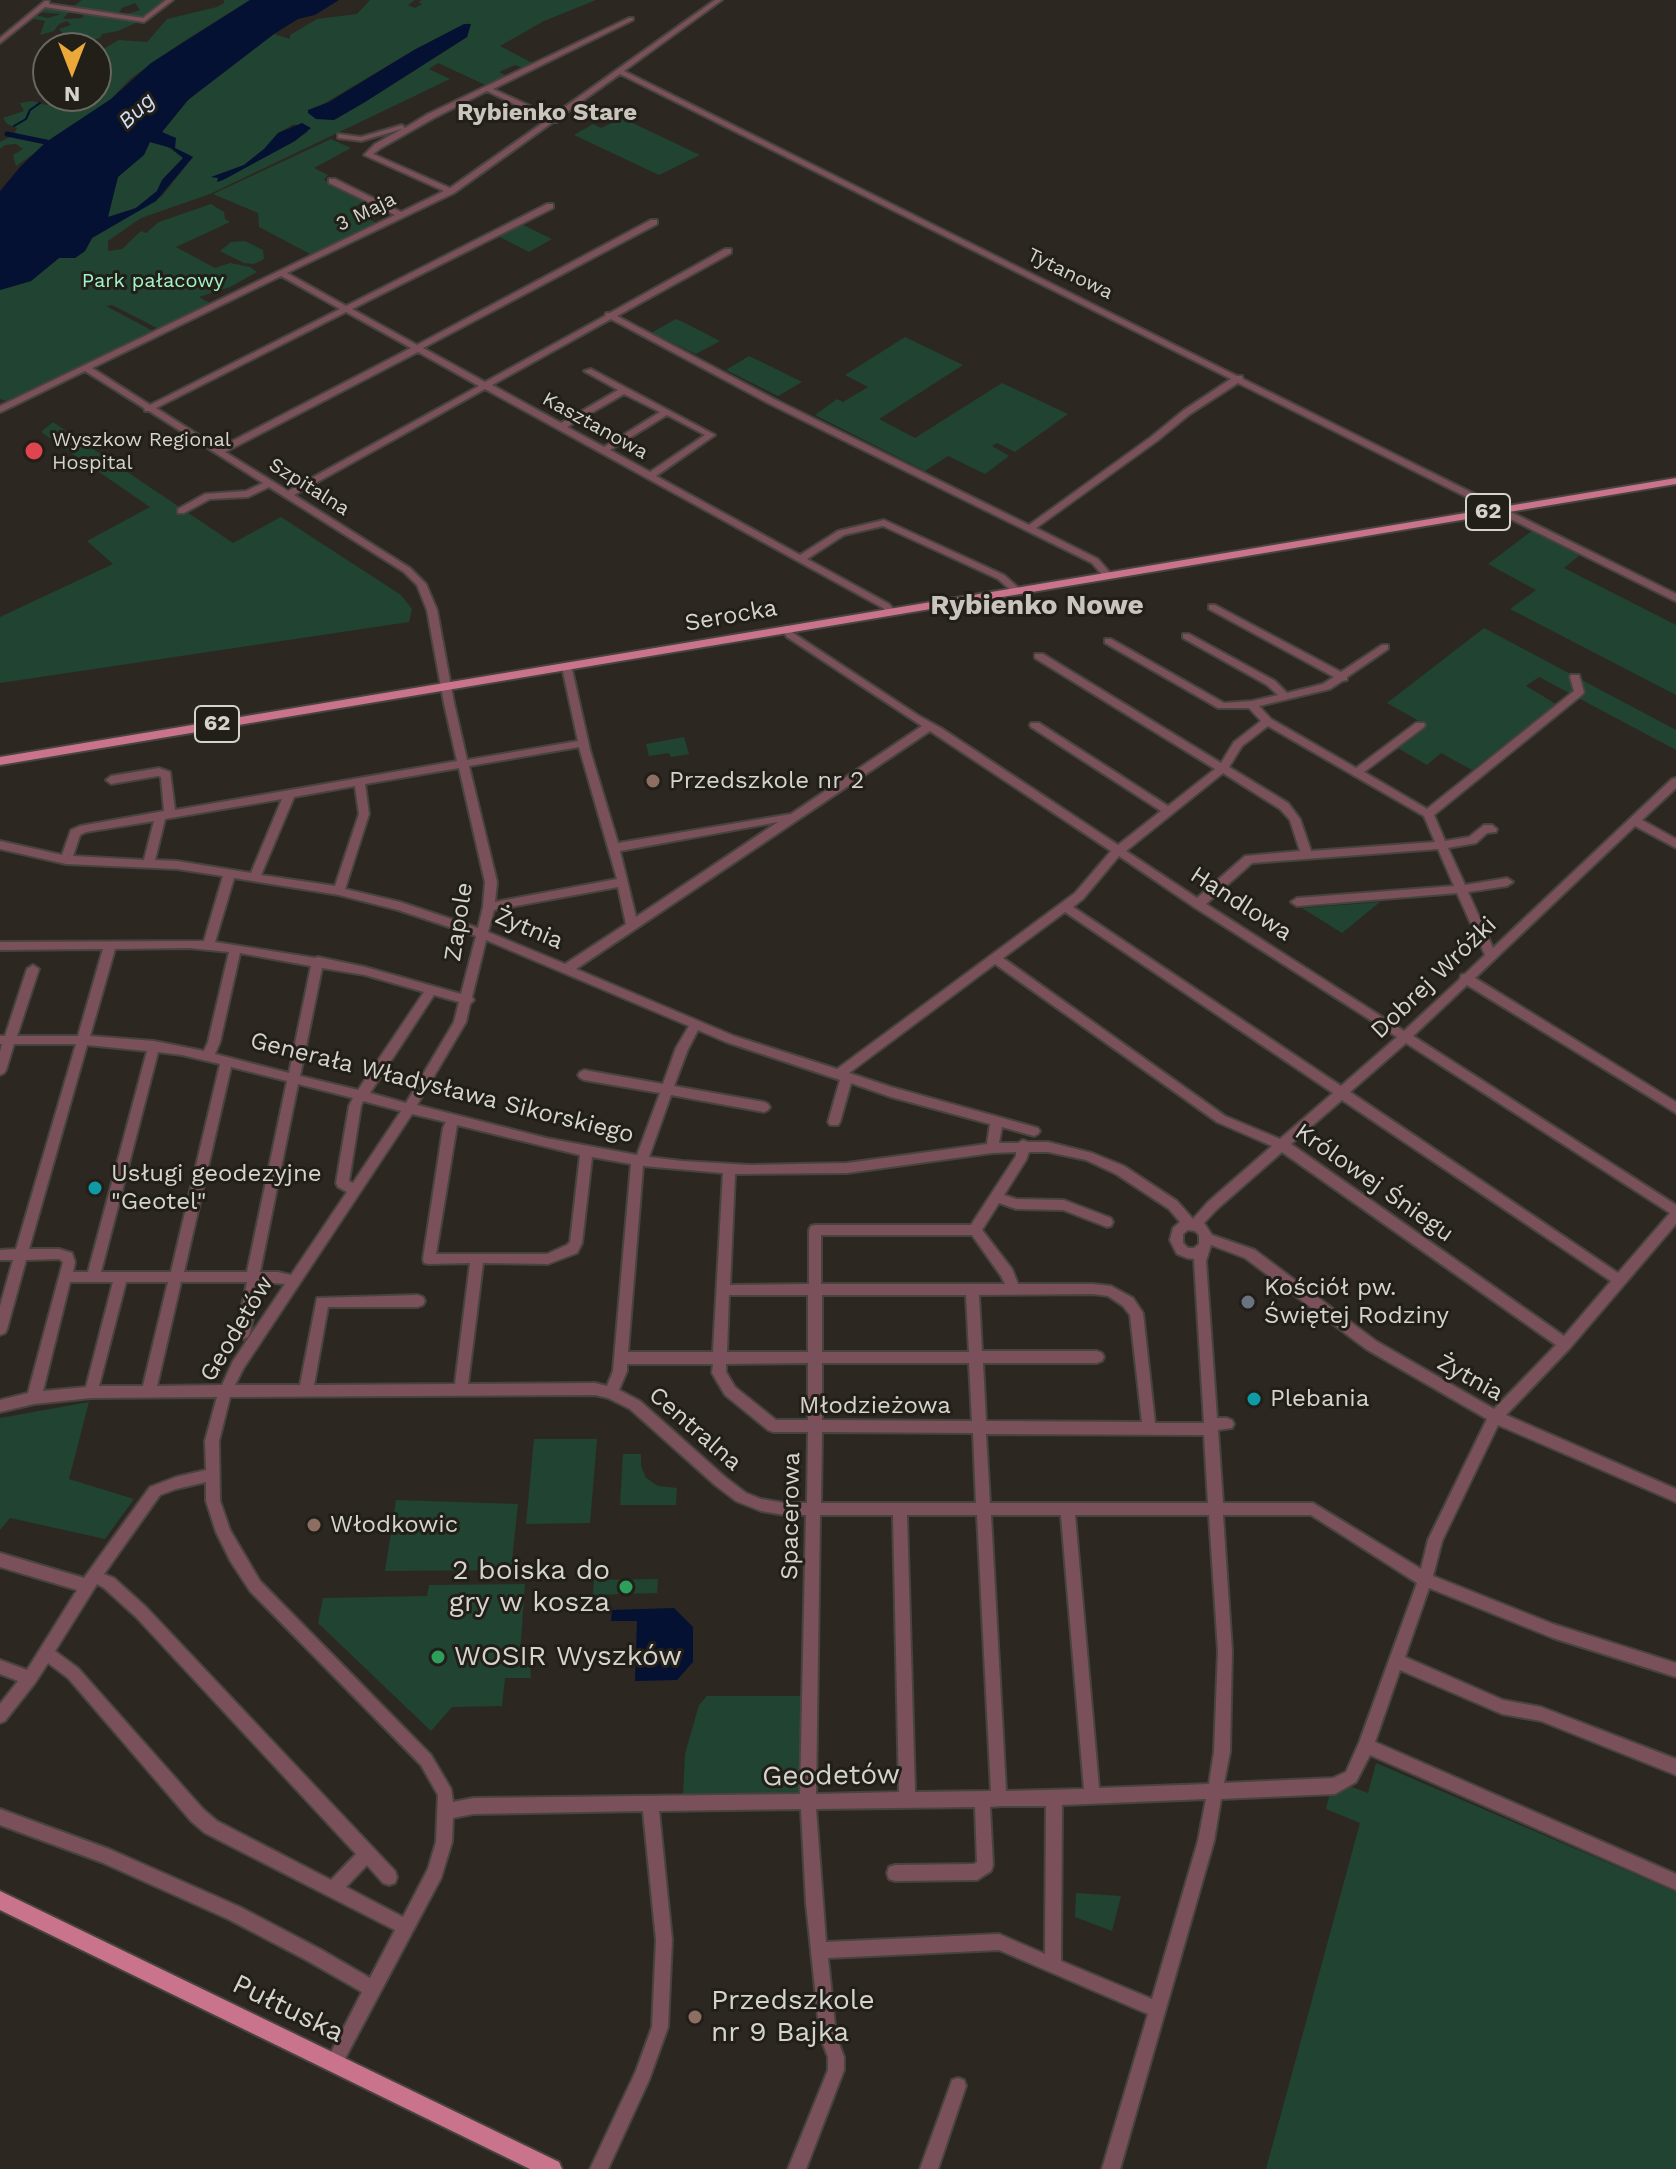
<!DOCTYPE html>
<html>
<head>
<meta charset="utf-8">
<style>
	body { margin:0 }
	#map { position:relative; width:1676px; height:2169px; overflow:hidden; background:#2c2821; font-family:"Work Sans",sans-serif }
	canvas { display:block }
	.north { position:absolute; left:32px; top:32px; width:80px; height:80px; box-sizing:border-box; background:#221f18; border:2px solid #6a6761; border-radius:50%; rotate:180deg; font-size:22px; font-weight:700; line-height:32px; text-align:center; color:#d5d3ce }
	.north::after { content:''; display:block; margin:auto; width:28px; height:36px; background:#eba93a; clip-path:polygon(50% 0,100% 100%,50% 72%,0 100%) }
</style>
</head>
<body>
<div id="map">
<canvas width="1676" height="2169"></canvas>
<div class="north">N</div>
</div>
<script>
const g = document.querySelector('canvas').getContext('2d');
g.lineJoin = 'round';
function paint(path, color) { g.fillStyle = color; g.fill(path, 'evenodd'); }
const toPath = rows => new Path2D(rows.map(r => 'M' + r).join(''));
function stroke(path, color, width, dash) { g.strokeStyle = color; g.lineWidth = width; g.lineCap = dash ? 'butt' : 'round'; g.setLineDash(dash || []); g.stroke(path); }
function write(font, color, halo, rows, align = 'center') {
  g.font = font + ' "Work Sans",sans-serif'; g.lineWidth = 6; g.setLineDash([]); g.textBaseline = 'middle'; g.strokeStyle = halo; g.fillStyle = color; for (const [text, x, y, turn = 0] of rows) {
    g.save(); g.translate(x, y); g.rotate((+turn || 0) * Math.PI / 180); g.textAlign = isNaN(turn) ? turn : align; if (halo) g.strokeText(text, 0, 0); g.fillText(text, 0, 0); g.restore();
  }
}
paint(toPath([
	[82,0,163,0,144,18,124,15,140,10,135,3,122,8,118,14,71,8],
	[224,0,250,0,181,43,131,78,111,99,16,166,13,155,23,149,16,144,5,145,0,149,0,142,14,135,17,128,7,124,3,118,24,111,20,103,32,101,47,105,58,102,56,96,96,96,96,53,119,40,147,42,167,19,217,7,224,3],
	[370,0,415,0,408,5,415,8,422,4,418,2,422,0,596,0,544,21,500,46,536,65,528,70,515,65,499,72,511,78,490,87,438,63,429,69,450,79,210,194,141,218,108,241,108,251,122,249,141,231,146,233,159,222,211,204,224,212,225,219,230,222,176,247,215,268,230,263,250,267,257,272,230,287,199,297,211,304,159,329,112,305,106,306,153,331,6,401,0,399,0,290,31,281,59,258,75,258,85,251,92,238,162,196,193,157,175,148,174,144,168,147,183,158,162,180,157,191,136,208,116,217,107,216,118,177,150,142,159,144,161,141,175,141,162,132,188,100,210,80,274,34,290,39,290,35,317,19,357,14],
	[468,23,467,37,365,102,334,120,315,118,320,106,414,50],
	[294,124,308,132,227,178,214,177,244,165,264,149,278,133],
	[51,2,52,8,72,5,66,10,70,11,63,18,66,19,83,18,83,13,138,22,118,31,102,34,100,38,77,43,77,37,59,37,62,33,59,29,71,25,67,21,59,24,54,31,40,35,45,21,34,19,35,15,48,18,61,14,37,12],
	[622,118,700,155,659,175,574,135,593,124,601,128],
	[331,139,351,148,314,168,328,175,324,180,369,200,350,209,376,223,312,255,259,227,258,213,213,194],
	[521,224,552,239,529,252,498,236],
	[245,241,263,250,264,259,254,264,244,263,220,251,231,242],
	[676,319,683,322,720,341,696,354,651,333],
	[905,337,963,365,879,419,915,438,1002,383,1068,414,1015,452,997,443,992,446,1009,456,985,474,948,456,925,471,815,415,837,399,843,402,868,387,845,375],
	[749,356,774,368,802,382,778,396,726,370],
	[53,422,233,543,281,517,401,595,412,609,409,622,0,683,0,617,113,564,87,541,150,507,41,432],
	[1533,530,1581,554,1564,568,1676,625,1676,695,1510,609,1536,590,1488,564],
	[1484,628,1676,730,1676,750,1539,677,1526,686,1556,704,1472,770,1441,753,1427,765,1396,747,1426,725,1387,703],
	[684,737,689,754,671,757,669,753,649,756,646,744],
	[1380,902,1342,933,1302,908],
	[89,1402,69,1479,134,1499,105,1539,10,1518,0,1530,0,1418],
	[534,1439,597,1439,590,1523,526,1524],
	[623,1454,641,1454,641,1466,646,1478,658,1486,677,1488,676,1505,620,1505],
	[396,1500,518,1504,511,1570,385,1571],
	[658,1579,657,1593,593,1595,594,1580],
	[525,1584,520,1654,530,1664,531,1678,505,1678,502,1706,452,1707,431,1731,318,1623,323,1598,427,1596,429,1585],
	[707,1696,804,1696,802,1786,797,1793,792,1793,792,1797,688,1798,683,1793,685,1754,699,1705],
	[1376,1763,1676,1892,1676,2169,1266,2169,1360,1823,1326,1809,1330,1792,1352,1787,1368,1793],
	[1076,1893,1121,1896,1112,1931,1075,1917]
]), '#204332');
paint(toPath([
	[250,0,339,0,315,15,298,19,274,34,188,100,162,132,176,138,175,148,193,157,156,201,92,238,85,251,75,258,59,258,31,281,0,290,0,191,21,166,46,142,111,99,151,63],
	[150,142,171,148,183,158,162,180,157,191,136,208,108,217,118,177,144,155],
	[464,24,471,24,467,37,365,102,334,120,316,119,308,113,308,110,329,102,414,50],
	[302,123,311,128,295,141,223,180,217,182,218,178,211,177,244,165,264,149,278,133],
	[674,1608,693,1627,693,1662,677,1680,635,1681,637,1621,611,1621,612,1610]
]), '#041132');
stroke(toPath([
	[14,126,26,119,30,110,40,103]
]), '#041132', 2);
stroke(toPath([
	[7,134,46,142]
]), '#041132', 5);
const minor = toPath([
	[166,0,173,0,144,22,45,7,0,43,0,38,45,1,49,1,49,4,143,18,166,0],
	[715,0,722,0,624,71,1237,376,1242,376,1243,379,1676,594,1676,601,1673,600,1238,383,1190,414,1157,441,1036,528,1098,559,1112,575,1110,577,1104,577,1092,563,768,403,611,319,492,385,561,423,618,390,584,371,591,369,715,435,656,476,800,555,838,531,884,520,1004,575,1022,591,1017,594,1014,593,998,579,883,526,844,535,807,559,889,604,896,612,891,615,888,614,883,608,485,389,294,495,410,568,426,584,437,610,454,703,467,760,578,741,562,667,563,665,571,665,590,750,618,843,791,814,922,726,787,637,781,629,786,626,789,627,793,633,919,716,941,728,1118,845,1161,811,1031,727,1030,725,1031,723,1039,723,1168,806,1215,769,1035,658,1035,654,1043,654,1221,763,1234,742,1261,721,1249,708,1218,708,1105,643,1105,639,1111,639,1224,703,1252,701,1278,695,1267,685,1183,638,1183,634,1189,634,1275,681,1287,693,1323,684,1334,677,1209,609,1209,605,1215,605,1341,672,1382,645,1388,645,1388,649,1347,677,1347,680,1342,681,1330,689,1259,706,1271,719,1356,768,1416,723,1424,723,1425,725,1424,727,1364,772,1427,809,1574,691,1570,677,1571,675,1579,675,1584,692,1583,694,1434,815,1445,841,1469,837,1484,825,1492,825,1497,829,1496,832,1487,833,1476,843,1448,848,1465,885,1507,878,1513,882,1507,886,1468,892,1493,948,1672,779,1676,778,1676,788,1642,820,1676,839,1676,848,1635,826,1475,978,1676,1102,1676,1113,1467,985,1413,1036,1676,1205,1676,1224,1570,1348,1506,1415,1676,1489,1676,1502,1498,1425,1442,1541,1433,1576,1553,1624,1676,1663,1676,1677,1553,1638,1429,1588,1405,1657,1503,1700,1541,1707,1676,1759,1676,1775,1541,1721,1502,1714,1400,1670,1375,1742,1676,1874,1676,1890,1370,1755,1356,1782,1335,1794,1221,1799,1214,1841,1120,2169,1102,2169,1148,2014,999,1950,828,1958,836,2036,844,2057,844,2070,806,2169,788,2169,828,2070,828,2057,820,2036,806,1903,801,1809,659,1811,672,1940,668,2027,649,2080,608,2169,590,2169,636,2071,652,2027,656,1940,643,1811,473,1814,453,1818,452,1842,441,1878,340,2068,334,2070,328,2068,326,2062,362,1992,308,1961,228,1919,101,1862,0,1825,0,1809,109,1849,240,1907,320,1949,370,1978,395,1930,205,1833,191,1821,68,1678,48,1663,35,1683,5,1721,0,1723,0,1704,18,1681,0,1674,0,1660,27,1670,77,1590,0,1567,0,1553,84,1578,150,1487,176,1477,206,1470,205,1441,217,1397,91,1398,34,1404,0,1412,0,1400,28,1393,63,1262,59,1259,26,1260,7,1329,5,1333,0,1335,0,1306,13,1260,0,1260,0,1250,16,1249,76,1044,14,1044,6,1070,4,1073,0,1075,0,1052,2,1044,0,1044,0,1036,5,1036,27,969,33,965,39,969,17,1036,78,1036,103,949,0,950,0,942,204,941,223,876,177,869,66,864,0,849,0,841,62,855,71,830,80,826,164,811,161,777,158,776,111,784,106,780,111,776,159,768,170,772,175,810,457,761,444,703,427,610,417,585,404,572,269,487,248,497,210,499,184,513,178,513,178,509,205,494,246,491,263,483,149,411,145,411,144,408,85,371,3,411,0,412,0,406,395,215,329,183,329,179,335,179,401,212,444,191,364,155,375,144,402,129,361,141,338,138,338,134,361,137,402,125,405,128,428,114,629,18,633,18,633,20,493,89,552,116,715,0],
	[620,74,1231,379,1184,410,1151,437,1029,525,774,399,617,316,731,253,731,249,725,249,610,313,606,313,605,316,485,382,423,348,657,224,657,220,651,220,417,345,352,309,553,208,553,204,547,204,346,306,287,273,454,193,553,122,557,122,557,119,620,74],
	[487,91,547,120,453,186,450,188,373,154,381,148,434,118,487,91],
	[281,276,340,309,150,405,92,368,281,276],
	[346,312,411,348,219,448,156,408,346,312],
	[418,352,479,386,288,491,225,452,418,352],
	[624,394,660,412,604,447,567,427,624,394],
	[667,415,705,435,650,472,610,450,667,415],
	[1268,726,1424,816,1435,842,1311,851,1300,819,1288,803,1229,767,1242,746,1268,726],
	[930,731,1111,851,1075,893,837,1069,734,1036,576,969,930,731],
	[579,747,617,879,495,902,497,882,469,766,579,747],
	[459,768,485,882,483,907,478,928,400,902,345,889,369,814,365,784,459,768],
	[1223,773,1280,809,1290,820,1300,851,1245,856,1197,898,1126,851,1223,773],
	[355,786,359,814,335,886,261,875,294,797,355,786],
	[282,799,251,873,177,861,155,860,165,819,282,799],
	[154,821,144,860,73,856,80,835,86,832,154,821],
	[778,822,636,917,620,851,778,822],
	[1438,849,1454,886,1297,898,1291,902,1297,906,1457,893,1485,955,1465,974,1461,975,1460,979,1404,1031,1206,904,1252,863,1438,849],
	[1119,856,1194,907,1397,1037,1341,1086,1073,907,1083,899,1119,856],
	[234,878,339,895,398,910,476,936,461,994,365,967,318,957,315,958,215,942,234,878],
	[618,887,626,924,565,964,488,932,494,910,618,887],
	[1065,912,1333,1093,1280,1139,1225,1116,1003,958,1065,912],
	[486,940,689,1026,676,1048,663,1084,584,1070,580,1072,578,1075,580,1078,584,1080,660,1093,637,1155,546,1138,417,1105,466,1022,470,1004,474,1000,472,997,486,940],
	[189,948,229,952,208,1042,204,1051,154,1041,90,1036,115,949,189,948],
	[240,953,311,966,289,1073,215,1054,220,1042,240,953],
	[995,964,1217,1122,1272,1146,1208,1202,1193,1219,1177,1201,1124,1166,1092,1153,1048,1142,1028,1142,1023,1140,1018,1143,999,1143,1002,1127,1034,1136,1038,1134,1040,1131,1038,1128,891,1087,849,1073,995,964],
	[322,968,365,975,424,992,358,1090,300,1076,322,968],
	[434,995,459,1002,454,1022,406,1103,370,1093,434,995],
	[698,1030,726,1042,840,1080,828,1122,830,1125,838,1125,840,1122,851,1083,891,1097,990,1124,987,1144,847,1163,750,1165,682,1161,649,1157,671,1095,764,1112,768,1110,770,1107,768,1104,764,1102,674,1086,688,1049,698,1030],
	[1406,1043,1670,1213,1618,1273,1350,1092,1406,1043],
	[87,1045,147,1051,88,1272,73,1272,75,1262,72,1253,59,1249,29,1249,87,1045],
	[158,1052,182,1055,220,1064,171,1272,101,1272,158,1052],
	[231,1067,287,1081,247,1272,184,1272,231,1067],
	[298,1084,353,1098,349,1106,336,1183,338,1187,347,1192,291,1275,278,1272,260,1272,298,1084],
	[1342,1100,1611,1281,1564,1336,1291,1144,1342,1100],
	[363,1101,401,1111,353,1183,349,1181,361,1106,363,1101],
	[412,1114,446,1122,443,1128,423,1259,424,1263,429,1264,470,1263,455,1384,314,1385,328,1307,418,1307,423,1305,425,1301,423,1297,418,1295,317,1298,300,1385,235,1385,243,1369,412,1114],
	[457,1125,580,1155,570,1242,567,1245,547,1254,436,1254,457,1125],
	[1016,1152,1016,1156,971,1225,815,1225,811,1226,809,1230,809,1284,730,1285,735,1174,847,1173,992,1153,1016,1152],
	[1029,1152,1048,1152,1086,1160,1116,1174,1169,1209,1180,1222,1173,1228,1170,1240,1177,1254,1187,1258,1194,1259,1204,1423,1155,1423,1143,1313,1133,1298,1111,1286,1093,1284,1018,1284,1012,1269,982,1230,999,1203,1016,1209,1063,1210,1107,1227,1111,1226,1113,1222,1111,1218,1064,1200,1016,1199,1004,1195,1026,1160,1029,1152],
	[1282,1152,1556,1345,1494,1409,1376,1341,1255,1250,1212,1235,1204,1223,1216,1210,1282,1152],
	[592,1157,631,1164,613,1371,607,1386,595,1383,468,1384,483,1263,548,1264,577,1253,582,1243,592,1157],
	[643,1166,723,1173,713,1352,628,1352,643,1166],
	[1188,1230,1195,1231,1199,1235,1199,1244,1194,1248,1188,1248,1183,1243,1183,1234,1188,1230],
	[821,1235,972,1235,1001,1276,1005,1284,821,1284,821,1235],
	[1211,1245,1245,1258,1366,1349,1487,1419,1428,1540,1421,1569,1313,1503,1223,1503,1218,1430,1232,1428,1234,1424,1232,1420,1227,1418,1217,1418,1206,1261,1211,1245],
	[70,1282,113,1282,86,1387,43,1391,70,1282],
	[126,1282,168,1282,143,1386,99,1386,126,1282],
	[181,1282,247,1282,236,1333,238,1337,243,1339,248,1337,250,1333,260,1282,285,1284,233,1361,222,1385,157,1386,181,1282],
	[1093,1294,1108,1296,1123,1306,1130,1315,1142,1422,986,1421,983,1363,1097,1363,1102,1361,1104,1357,1102,1353,1097,1351,982,1351,979,1295,1093,1294],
	[729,1295,808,1295,808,1352,727,1352,729,1295],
	[822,1295,966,1295,969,1352,822,1352,822,1295],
	[808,1363,808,1420,776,1420,735,1387,726,1372,726,1364,808,1363],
	[822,1363,969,1363,972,1421,822,1420,822,1363],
	[627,1364,713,1364,712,1373,725,1395,768,1430,773,1432,808,1432,807,1503,785,1503,761,1499,746,1493,725,1477,640,1401,619,1390,627,1371,627,1364],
	[595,1395,608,1398,630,1409,715,1485,736,1501,761,1511,785,1515,806,1515,800,1794,473,1798,453,1802,451,1789,431,1755,260,1581,230,1530,220,1501,219,1441,230,1397,595,1395],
	[822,1432,973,1433,976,1503,821,1503,822,1432],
	[986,1434,1204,1435,1208,1503,990,1503,986,1434],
	[206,1482,206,1501,216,1532,231,1562,250,1591,421,1765,438,1795,436,1842,428,1869,403,1917,346,1887,367,1865,383,1883,389,1885,395,1883,397,1877,395,1871,146,1607,114,1578,104,1574,160,1495,176,1489,206,1482],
	[820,1515,893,1515,899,1792,816,1794,820,1515],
	[907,1515,977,1515,991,1791,915,1792,907,1515],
	[991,1515,1061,1515,1084,1789,1006,1791,991,1515],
	[1075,1515,1209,1515,1218,1651,1214,1752,1209,1784,1099,1788,1075,1515],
	[1223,1515,1311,1515,1417,1583,1359,1743,1346,1772,1333,1778,1224,1783,1230,1752,1232,1651,1223,1515],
	[97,1584,104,1588,136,1617,356,1854,331,1880,217,1821,203,1809,78,1668,55,1651,97,1584],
	[1206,1799,1198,1841,1152,1999,1061,1961,1062,1805,1206,1799],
	[1002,1806,1046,1806,1045,1954,999,1934,826,1942,816,1809,975,1807,977,1862,974,1864,895,1865,889,1867,887,1873,889,1879,895,1881,977,1880,991,1871,993,1865,990,1807,1002,1806],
	[958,2078,964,2080,966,2086,938,2169,920,2169,950,2086,952,2080,958,2078]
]);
const major = toPath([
	[1676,478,1676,484,0,765,0,757,1676,478],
	[0,1891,559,2162,562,2169,530,2169,0,1910,0,1891]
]);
stroke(minor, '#47433d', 4);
stroke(major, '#47433d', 4);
paint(minor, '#7a505b');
paint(major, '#c9748c');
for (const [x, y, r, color] of [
	[34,451,10,"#e0444e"],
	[653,781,8,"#8d6e63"],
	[95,1188,8,"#0f9aa8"],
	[1248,1302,8,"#6b7280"],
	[1254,1399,8,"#0f9aa8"],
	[314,1525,8,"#8d6e63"],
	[626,1587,8,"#2e9e5b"],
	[438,1657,8,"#2e9e5b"],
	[695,2017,8,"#8d6e63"]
]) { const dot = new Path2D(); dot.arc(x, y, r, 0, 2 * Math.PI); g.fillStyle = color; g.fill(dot); stroke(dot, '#221f18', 3); }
write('20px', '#d5d3ce', '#221f18', [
	["3 Maja",366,212,-26],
	["Tytanowa",1070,274,26],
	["Kasztanowa",595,426,29],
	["Szpitalna",309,487,32]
]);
write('20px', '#a1f3c9', '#221f18', [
	["Park pałacowy",153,281]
]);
write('20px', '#d5d3ce', '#221f18', [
	["Wyszkow Regional",52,440],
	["Hospital",52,463]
], 'left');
write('italic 22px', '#d2dffa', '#221f18', [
	["Bug",137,111,-44]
]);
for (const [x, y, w] of [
	[1488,512,44],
	[217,724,44]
]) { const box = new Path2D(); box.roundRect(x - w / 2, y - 18, w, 36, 6); g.fillStyle = '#221f18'; g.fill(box); stroke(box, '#d5d3ce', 2); }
write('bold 22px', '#d5d3ce', null, [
	["62",1488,512],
	["62",217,724]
]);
write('bold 24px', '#c9c5bc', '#221f18', [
	["Rybienko Stare",547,113]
]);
write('24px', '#d5d3ce', '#221f18', [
	["Serocka",731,616,-10],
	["Handlowa",1241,904,33],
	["Zapole",459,922,-81],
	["Żytnia",529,929,23],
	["Dobrej Wróżki",1434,978,-44],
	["Generała Władysława Sikorskiego",442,1088,14],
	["Królowej Śniegu",1374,1183,35],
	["Geodetów",237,1329,-59],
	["Żytnia",1470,1378,29],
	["Młodzieżowa",875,1406],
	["Centralna",695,1429,41],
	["Spacerowa",791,1516,-89]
]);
write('24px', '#d5d3ce', '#221f18', [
	["Przedszkole nr 2",669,781],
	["Usługi geodezyjne",111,1174],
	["\"Geotel\"",111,1202],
	["Kościół pw.",1264,1288],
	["Świętej Rodziny",1264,1316],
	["Plebania",1270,1399],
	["Włodkowic",330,1525]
], 'left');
write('bold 28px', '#c9c5bc', '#221f18', [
	["Rybienko Nowe",1037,606]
]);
write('28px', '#d5d3ce', '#221f18', [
	["2 boiska do",610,1571,"right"],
	["gry w kosza",610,1603,"right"],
	["WOSIR Wyszków",454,1657],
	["Przedszkole",711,2001],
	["nr 9 Bajka",711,2033]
], 'left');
write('28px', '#d5d3ce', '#221f18', [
	["Geodetów",831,1776,-1],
	["Pułtuska",288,2009,26]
]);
</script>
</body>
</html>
